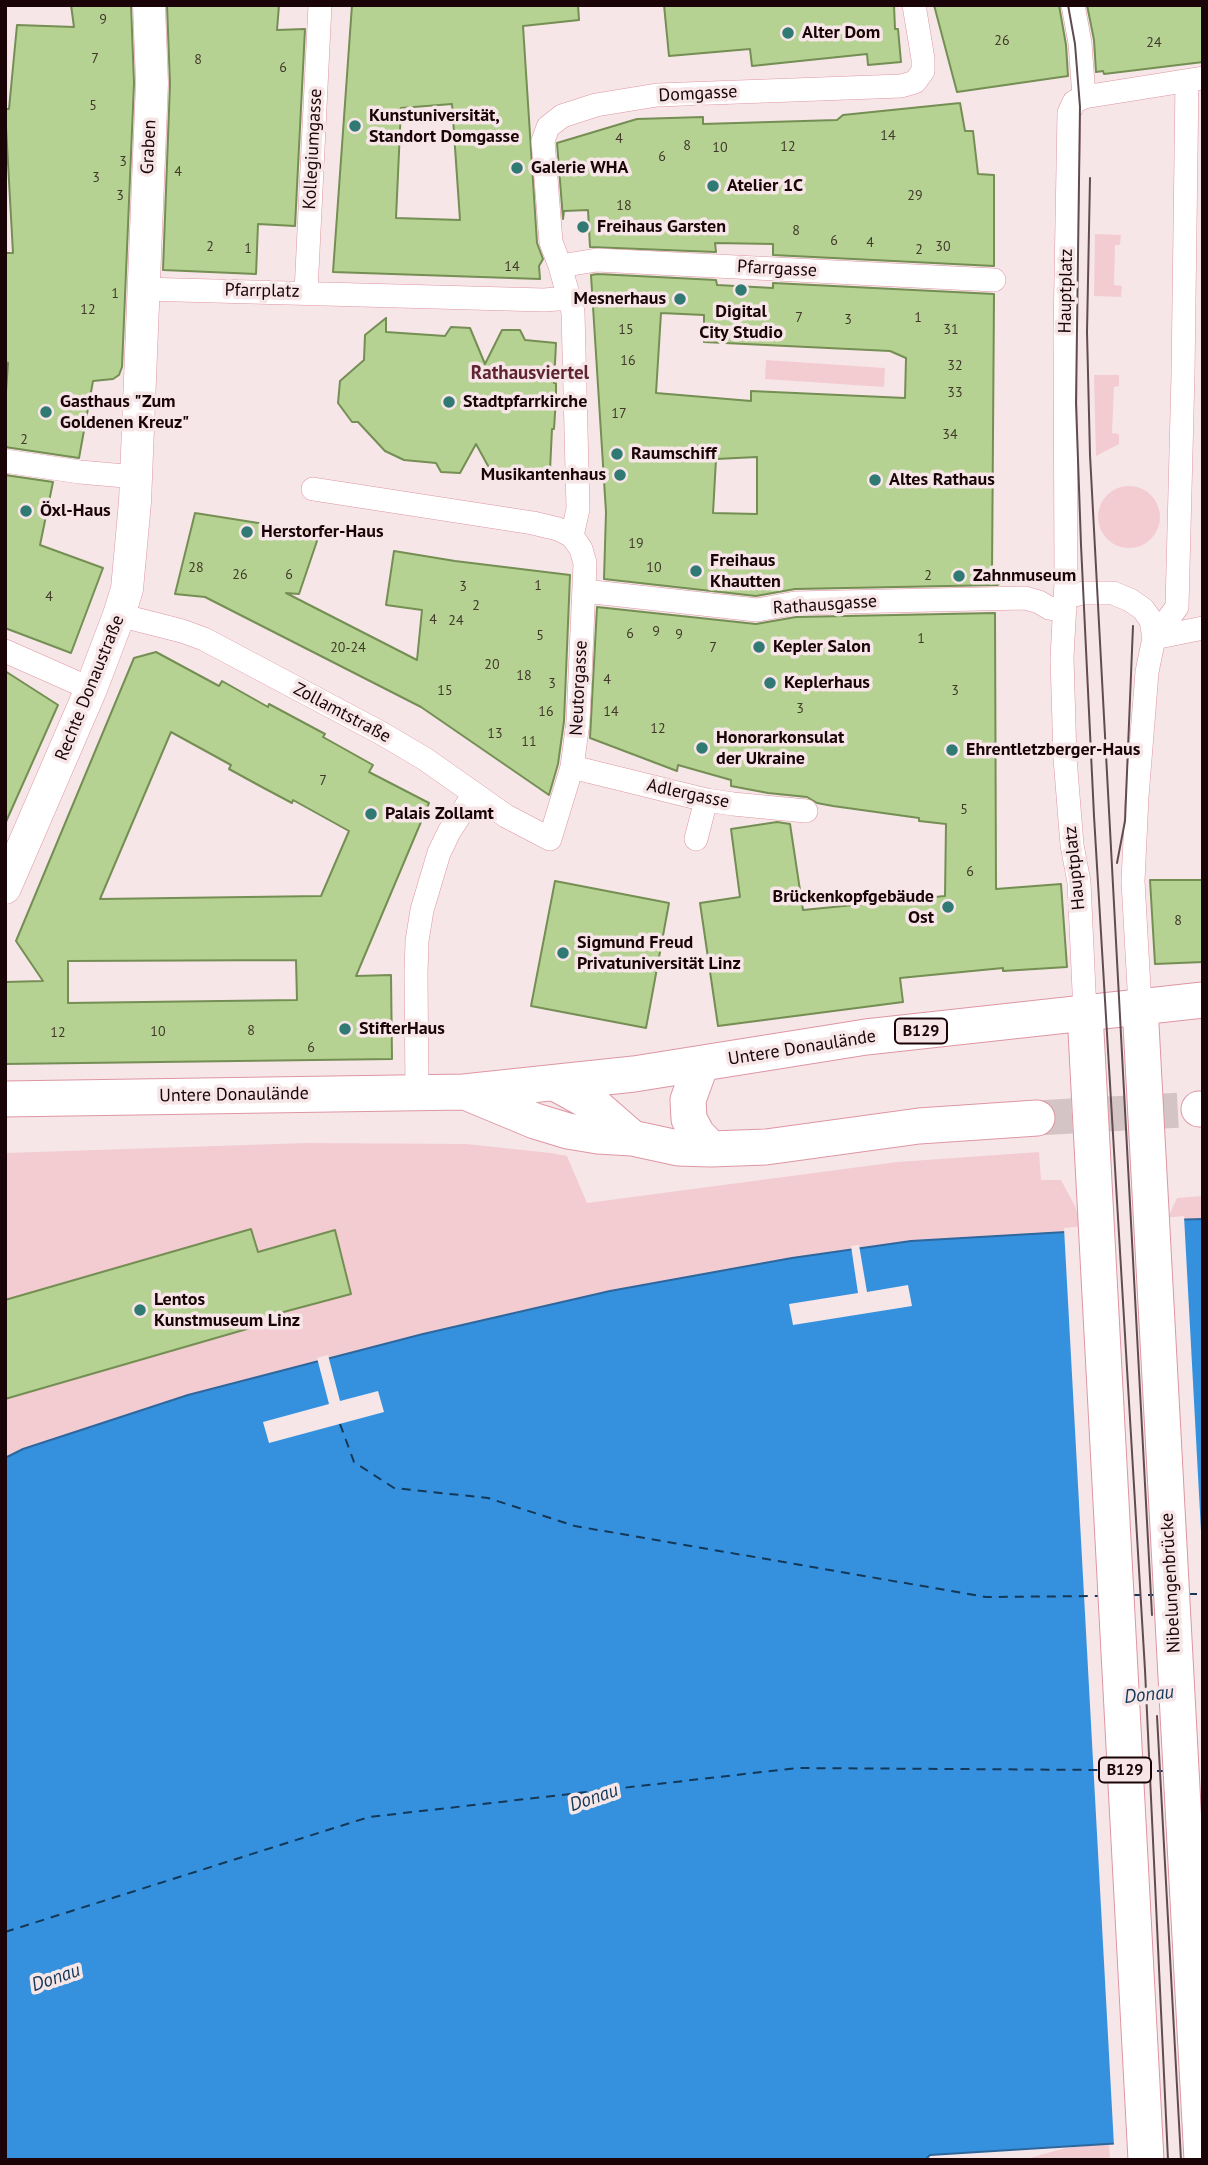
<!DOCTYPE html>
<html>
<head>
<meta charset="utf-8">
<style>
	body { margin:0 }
	#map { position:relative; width:1208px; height:2165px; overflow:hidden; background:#f6e6e8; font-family:"PT Sans",sans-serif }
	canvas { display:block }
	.frame { position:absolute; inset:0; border:7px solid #1a0408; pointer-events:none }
</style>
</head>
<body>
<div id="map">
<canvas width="1208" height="2165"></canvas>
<div class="frame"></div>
</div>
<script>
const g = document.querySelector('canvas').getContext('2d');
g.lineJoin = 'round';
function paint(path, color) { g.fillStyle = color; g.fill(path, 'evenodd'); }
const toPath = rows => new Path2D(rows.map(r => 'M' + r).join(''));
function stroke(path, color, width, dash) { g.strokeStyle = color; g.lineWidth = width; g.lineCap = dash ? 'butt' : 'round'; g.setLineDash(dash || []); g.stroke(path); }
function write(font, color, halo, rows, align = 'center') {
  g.font = font + ' "PT Sans",sans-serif'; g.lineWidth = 7; g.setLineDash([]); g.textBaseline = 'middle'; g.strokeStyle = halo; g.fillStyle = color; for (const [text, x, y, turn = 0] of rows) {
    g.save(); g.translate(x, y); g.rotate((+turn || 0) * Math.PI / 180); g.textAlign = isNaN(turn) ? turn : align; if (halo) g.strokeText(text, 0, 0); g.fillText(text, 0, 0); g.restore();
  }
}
paint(toPath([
	[1095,234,1121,235,1120,245,1115,245,1114,285,1122,286,1121,297,1094,296],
	[766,360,885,368,884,387,765,379],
	[1094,375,1119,375,1119,386,1114,387,1112,433,1119,434,1119,444,1096,456],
	'1098 517a31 31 0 1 1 62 0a31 31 0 1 1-62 0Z',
	[307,1143,466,1144,551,1153,567,1156,587,1203,897,1162,1039,1152,1041,1180,1061,1180,1075,1206,1083,1231,911,1241,792,1258,610,1291,423,1334,188,1395,23,1449,5,1458,5,1153],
	[1203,1196,1203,1219,1167,1220,1177,1198],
	[1109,2143,1110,2160,1023,2160,1065,2148]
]), '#f3ccd2');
const water = toPath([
	[1203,1219,1203,2138,930,2155,925,2160,5,2160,5,1458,23,1449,188,1395,423,1334,610,1291,792,1258,911,1241,1083,1231,1167,1220,1203,1219]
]);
paint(water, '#3591dd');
stroke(water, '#2d679d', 2);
paint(toPath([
	[1184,1216,1203,1568,1203,2142,1114,2146,1064,1228],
	[859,1245,867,1292,908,1285,912,1306,793,1325,789,1304,858,1293,851,1246],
	[328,1355,340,1401,378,1391,384,1412,269,1443,263,1422,329,1404,317,1358]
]), '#f6e6e8');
stroke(toPath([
	[340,1424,354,1462,394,1488,488,1498,575,1526,986,1597,1099,1596],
	[1188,1594,1203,1594],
	[1132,1595,1155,1595],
	[1141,1771,1163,1771],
	[5,1932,369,1817,797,1768,1107,1770]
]), '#143858', 2, [9, 7]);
const building = toPath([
	[71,5,131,5,134,83,122,367,119,375,113,379,93,381,79,458,5,447,5,406,8,363,5,362,5,253,13,253,5,109,9,109,17,25,74,27,71,5],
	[167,5,279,5,277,30,305,29,295,226,258,224,256,274,163,270,170,84,167,5],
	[352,5,578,5,579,20,523,26,537,243,543,259,539,266,540,279,333,272,352,5],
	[452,104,460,220,396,218,401,108,452,104],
	[664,5,894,5,895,29,898,29,901,62,868,65,867,54,752,66,750,49,669,56,664,5],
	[934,5,1059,5,1066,45,1068,76,957,92,934,5],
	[1087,5,1203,5,1203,62,1104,74,1103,71,1096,72,1094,40,1087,5],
	[960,103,965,131,973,131,978,174,994,175,994,266,773,255,773,244,715,243,716,252,590,247,588,210,564,211,563,219,557,143,637,119,703,117,703,124,837,120,843,115,960,103],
	[598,274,716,280,717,285,773,288,773,283,994,294,992,574,1001,581,998,585,795,589,756,596,604,579,606,512,591,275,598,274],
	[661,313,704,315,704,342,890,351,906,358,905,398,751,391,751,401,656,393,661,313],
	[757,457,757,514,713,513,716,459,757,457],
	[386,318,386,332,445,336,451,327,470,328,485,364,502,330,520,330,525,340,556,343,554,383,556,383,556,398,554,429,552,429,550,470,517,468,511,476,493,475,476,444,460,473,441,472,436,463,404,460,385,451,358,422,352,422,338,403,340,381,364,360,365,335,386,318],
	[5,475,53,482,40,545,103,568,71,653,5,628,5,475],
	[195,513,309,531,317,541,299,594,286,593,417,660,422,610,386,605,394,551,455,561,570,575,564,721,558,764,549,795,421,707,205,597,175,594,195,513],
	[597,607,756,624,796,617,995,613,996,889,1061,884,1067,967,1003,971,1003,968,900,978,903,1002,718,1026,700,903,740,897,731,829,777,822,790,824,803,910,945,896,946,824,919,821,919,818,833,806,817,803,807,797,768,793,731,786,731,780,678,765,677,771,590,738,597,607],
	[156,652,219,686,222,681,268,707,269,704,325,734,323,737,373,765,369,772,429,803,356,976,391,975,392,1059,5,1064,5,982,43,981,16,941,134,658,156,652],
	[171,732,231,765,229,769,260,786,292,803,293,800,349,831,321,896,100,899,171,732],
	[296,960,297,1000,68,1003,68,961,296,960],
	[5,671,58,705,5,824,5,671],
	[1150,880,1203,880,1203,962,1155,964,1150,880],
	[555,881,669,903,646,1028,531,1006,555,881],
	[251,1229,258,1252,335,1230,351,1294,276,1314,278,1320,5,1399,5,1300,251,1229]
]);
paint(building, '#b6d293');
stroke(building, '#758e53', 2);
stroke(toPath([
	[1037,1118,1199,1109]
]), '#d5c4c6', 35, [35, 18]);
const street = toPath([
	[1073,5,1080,43,1084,97],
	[560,266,597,260,994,280],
	[142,289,544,300,570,298],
	[306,292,320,5],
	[5,461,80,472,136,477],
	[313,489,533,523,558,529,572,536],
	[572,536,578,509,573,312,560,266,551,242,543,141,548,127,562,116,596,105,657,95,901,86,915,82,923,71,923,59,914,5],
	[584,591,757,610,795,603,1025,598,1039,602,1049,608,1065,611],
	[1065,597,1084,593,1113,593,1130,600,1143,609,1151,620,1154,638,1147,672,1137,797,1133,881,1140,1006],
	[119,615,182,631,204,639,381,733,425,759,506,816,550,839,572,767,578,722,585,563,581,549,572,536],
	[1154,638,1177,607,1183,374,1187,81],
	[1154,638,1203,628],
	[5,651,91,689],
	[572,767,706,800,733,804,806,811],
	[696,839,706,800],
	[1085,1013,1079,882,1072,845,1065,758,1062,658,1066,582,1065,331,1069,113,1074,102,1084,97,1203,78],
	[417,1093,416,973,417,941,422,910,439,853,449,832,474,794]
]);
const secondary = toPath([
	[5,888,91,689,119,615,127,589,135,502,152,83,149,5]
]);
const primary = toPath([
	[1140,1006,1202,2160],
	[1085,1013,1146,2160],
	[701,1064,688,1100,689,1119,697,1134,711,1149],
	[555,1083,593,1104,632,1138],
	[470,1094,535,1121,568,1131,598,1136,632,1138,678,1148,711,1149,766,1147,919,1126,1037,1118],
	[5,1099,464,1092,634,1074,866,1037,1203,1000],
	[1199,1109,1203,1109]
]);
stroke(street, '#de96a3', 24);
stroke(secondary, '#de96a3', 33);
stroke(primary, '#de96a3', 37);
stroke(street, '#fff', 23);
stroke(secondary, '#fff', 32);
stroke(primary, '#fff', 35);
stroke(toPath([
	[1068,5,1075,44,1080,107,1076,403,1081,545,1094,816,1145,1670,1168,2160],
	[1090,178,1087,332,1090,455,1152,1615],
	[1117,863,1125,821,1133,626],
	[1157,1716,1181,2160]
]), '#604c50', 2);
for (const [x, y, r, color] of [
	[788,33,7,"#317973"],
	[355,126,7,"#317973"],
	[517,168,7,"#317973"],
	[713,186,7,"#317973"],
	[583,227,7,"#317973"],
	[741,290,7,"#317973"],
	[680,299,7,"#317973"],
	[449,402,7,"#317973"],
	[46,412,7,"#317973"],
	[617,454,7,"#317973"],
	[620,475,7,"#317973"],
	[875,480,7,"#317973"],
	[26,511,7,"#317973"],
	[247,532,7,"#317973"],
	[696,571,7,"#317973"],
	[959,576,7,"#317973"],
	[759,647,7,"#317973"],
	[770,683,7,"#317973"],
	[702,748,7,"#317973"],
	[952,750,7,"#317973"],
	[371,814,7,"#317973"],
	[948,907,7,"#317973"],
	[563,953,7,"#317973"],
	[345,1029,7,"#317973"],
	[140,1310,7,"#317973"]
]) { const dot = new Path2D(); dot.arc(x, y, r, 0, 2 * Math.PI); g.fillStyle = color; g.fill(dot); stroke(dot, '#f6e6e8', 2.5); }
write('14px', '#41382b', null, [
	["9",103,20],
	["26",1002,41],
	["24",1154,43],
	["7",95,59],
	["8",198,60],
	["6",283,68],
	["5",93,106],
	["14",888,136],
	["4",619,139],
	["8",687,146],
	["12",788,147],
	["10",720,148],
	["6",662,157],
	["3",123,162],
	["4",178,172],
	["3",96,178],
	["3",120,196],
	["29",915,196],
	["18",624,206],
	["8",796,231],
	["6",834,241],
	["4",870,243],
	["2",210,247],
	["30",943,247],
	["1",248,249],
	["2",919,250],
	["14",512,267],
	["1",115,294],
	["12",88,310],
	["7",799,318],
	["1",918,318],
	["3",848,320],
	["15",626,330],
	["31",951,330],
	["16",628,361],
	["32",955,366],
	["33",955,393],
	["17",619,414],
	["34",950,435],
	["2",24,440],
	["19",636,544],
	["28",196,568],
	["10",654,568],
	["26",240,575],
	["6",289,575],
	["2",928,576],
	["1",538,586],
	["3",463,587],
	["4",49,597],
	["2",476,606],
	["4",433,620],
	["24",456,621],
	["9",656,632],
	["6",630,634],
	["9",679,635],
	["5",540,636],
	["1",921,639],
	["20-24",348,648],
	["7",713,648],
	["20",492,665],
	["18",524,676],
	["4",607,680],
	["3",552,684],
	["15",445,691],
	["3",955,691],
	["3",800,709],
	["16",546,712],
	["14",611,712],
	["12",658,729],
	["13",495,734],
	["11",529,742],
	["7",323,781],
	["5",964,810],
	["6",970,872],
	["8",1178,921],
	["8",251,1031],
	["10",158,1032],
	["12",58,1033],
	["6",311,1048]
]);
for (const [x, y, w] of [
	[921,1031,52],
	[1125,1770,52]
]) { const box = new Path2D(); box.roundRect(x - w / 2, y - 12.5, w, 25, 5); g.fillStyle = '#f6e6e8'; g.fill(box); stroke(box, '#1a0408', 2); }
write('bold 16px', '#1a0408', null, [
	["B129",921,1031],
	["B129",1125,1770]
]);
write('bold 18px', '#1a0408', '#f6e6e8', [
	["Alter Dom",802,33],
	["Kunstuniversität,",369,116],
	["Standort Domgasse",369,137],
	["Galerie WHA",531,168],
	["Atelier 1C",727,186],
	["Freihaus Garsten",597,227],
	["Mesnerhaus",666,299,"right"],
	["Digital",741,312,"center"],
	["City Studio",741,333,"center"],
	["Gasthaus \"Zum",60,402],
	["Goldenen Kreuz\"",60,423],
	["Stadtpfarrkirche",463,402],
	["Raumschiff",631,454],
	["Musikantenhaus",606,475,"right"],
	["Altes Rathaus",889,480],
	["Öxl-Haus",40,511],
	["Herstorfer-Haus",261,532],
	["Freihaus",710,561],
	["Khautten",710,582],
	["Zahnmuseum",973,576],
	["Kepler Salon",773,647],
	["Keplerhaus",784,683],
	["Honorarkonsulat",716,738],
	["der Ukraine",716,759],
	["Ehrentletzberger-Haus",966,750],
	["Palais Zollamt",385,814],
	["Brückenkopfgebäude",934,897,"right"],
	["Ost",934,918,"right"],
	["Sigmund Freud",577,943],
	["Privatuniversität Linz",577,964],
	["StifterHaus",359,1029],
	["Lentos",154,1300],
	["Kunstmuseum Linz",154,1321]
], 'left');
write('18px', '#1a0408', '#f6e6e8', [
	["Domgasse",698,94,-3],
	["Graben",149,147,-87],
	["Kollegiumgasse",313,149,-87],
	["Pfarrgasse",777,269,3],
	["Pfarrplatz",262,291,1],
	["Hauptplatz",1066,291,-89],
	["Rathausgasse",825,605,-4],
	["Rechte Donaustraße",90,688,-68],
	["Neutorgasse",579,688,-87],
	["Zollamtstraße",342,713,28],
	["Adlergasse",688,794,12],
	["Hauptplatz",1075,868,-96],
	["Untere Donaulände",802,1048,-9],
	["Untere Donaulände",234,1095,-1],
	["Nibelungenbrücke",1171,1583,-93]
]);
write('bold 19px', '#602433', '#f6e6e8', [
	["Rathausviertel",530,374]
]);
write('italic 19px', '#143858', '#f6e6e8', [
	["Donau",1149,1695,-6],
	["Donau",594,1798,-19],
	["Donau",56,1978,-19]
]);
</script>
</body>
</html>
